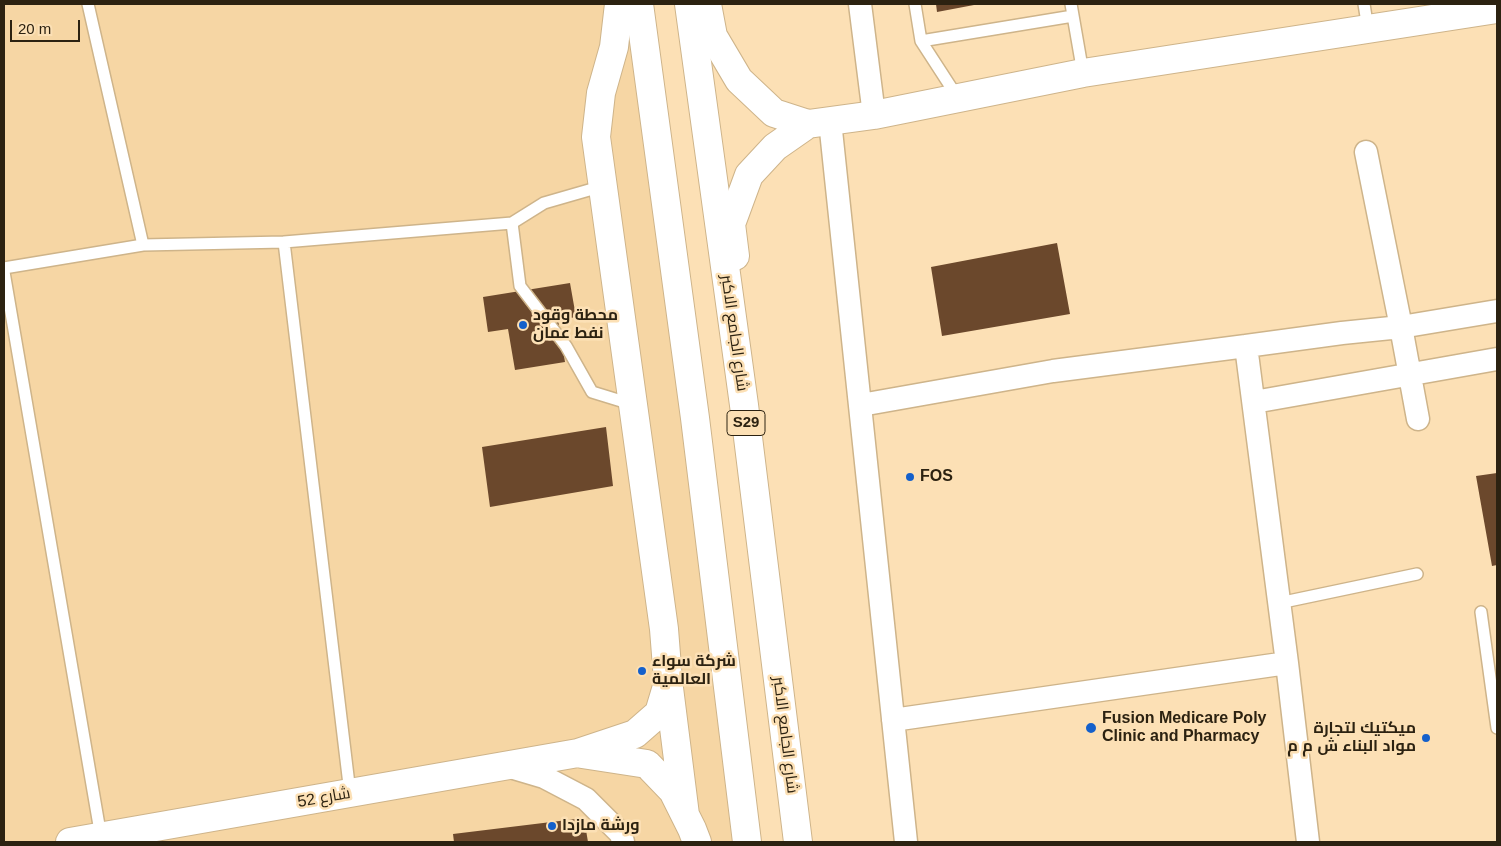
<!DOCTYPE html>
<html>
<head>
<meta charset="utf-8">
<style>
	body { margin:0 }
	#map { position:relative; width:1501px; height:846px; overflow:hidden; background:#fce0b5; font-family:Arial,sans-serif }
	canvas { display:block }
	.frame { position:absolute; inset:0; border:5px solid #2c2211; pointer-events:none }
	.scale { position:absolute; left:10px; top:20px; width:70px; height:22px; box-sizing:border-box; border:2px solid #2c2211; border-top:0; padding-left:6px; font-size:15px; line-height:18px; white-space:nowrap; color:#2c2211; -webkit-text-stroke:4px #fce0b5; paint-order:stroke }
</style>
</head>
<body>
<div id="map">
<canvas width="1501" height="846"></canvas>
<div class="frame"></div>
<div class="scale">20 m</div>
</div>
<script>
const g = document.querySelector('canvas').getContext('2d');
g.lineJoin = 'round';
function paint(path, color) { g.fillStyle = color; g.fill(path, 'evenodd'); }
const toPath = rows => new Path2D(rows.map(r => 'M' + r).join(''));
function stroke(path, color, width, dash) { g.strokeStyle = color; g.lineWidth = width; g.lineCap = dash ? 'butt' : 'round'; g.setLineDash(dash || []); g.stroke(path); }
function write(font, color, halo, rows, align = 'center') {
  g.font = font + ' Arial,Cairo,sans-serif'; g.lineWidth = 5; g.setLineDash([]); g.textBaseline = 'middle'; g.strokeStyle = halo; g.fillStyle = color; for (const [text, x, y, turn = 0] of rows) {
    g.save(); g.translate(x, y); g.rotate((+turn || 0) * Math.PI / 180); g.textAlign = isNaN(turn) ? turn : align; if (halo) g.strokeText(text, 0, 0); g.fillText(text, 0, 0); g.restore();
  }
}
paint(toPath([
	[4,4,639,4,746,842,4,842]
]), '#f6d6a4');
paint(toPath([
	[936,4,973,4,974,5,937,12],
	[1057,243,1070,314,942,336,931,267],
	[570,283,576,317,558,320,565,362,515,370,508,329,488,332,483,297],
	[606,427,613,486,490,507,482,447],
	[1497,473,1497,565,1492,566,1476,476],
	[584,818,588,842,454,842,453,834]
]), '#6b482c');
const lane = toPath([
	[88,4,143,245],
	[915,4,921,41,1073,16],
	[1071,4,1083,73],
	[1364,4,1368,29],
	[921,41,958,98],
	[512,223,520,286,566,346,592,392,631,404],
	[284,242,350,793],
	[4,268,143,245,284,242,512,223,544,203,603,186],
	[4,272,101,837],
	[1279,603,1417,574],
	[1481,612,1497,728]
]);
const street = toPath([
	[860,4,874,115],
	[830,121,906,842],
	[1366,152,1401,327,1418,419],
	[1254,402,1497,359],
	[861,405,1053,371,1246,346],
	[893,720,1287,663],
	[507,766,544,777,586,799,621,834,623,842],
	[1308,842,1287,663,1246,346,1342,333,1401,327,1497,311]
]);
const secondary = toPath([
	[619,4,614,47,601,93,596,137,664,629,668,680,685,815],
	[707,4,713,36,739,80,774,113,808,124,874,115,1083,73,1497,9],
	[735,256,731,224,749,175,775,147,808,124],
	[582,754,647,764,673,791,692,829,697,842],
	[70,842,578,753,635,734,659,713,668,683]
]);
const primary = toPath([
	[639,4,695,418,747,842],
	[689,4,744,405,798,842]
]);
stroke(lane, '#ceb48a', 14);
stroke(street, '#ceb48a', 25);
stroke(secondary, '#ceb48a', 30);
stroke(primary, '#ceb48a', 30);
stroke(lane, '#fff', 11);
stroke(street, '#fff', 22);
stroke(secondary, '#fff', 28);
stroke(primary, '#fff', 28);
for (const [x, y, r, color] of [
	[523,325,5,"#1460cb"],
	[910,477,5,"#1460cb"],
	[642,671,5,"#1460cb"],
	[1091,728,6,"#1460cb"],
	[1426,738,5,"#1460cb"],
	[552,826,5,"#1460cb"]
]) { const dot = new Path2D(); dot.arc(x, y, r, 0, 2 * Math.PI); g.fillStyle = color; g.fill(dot); stroke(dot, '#fce0b5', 2); }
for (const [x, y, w] of [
	[746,423,38]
]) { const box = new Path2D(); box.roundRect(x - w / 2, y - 12.5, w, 25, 4); g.fillStyle = '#fce0b5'; g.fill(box); stroke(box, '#2c2211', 1); }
write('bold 15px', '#2c2211', null, [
	["S29",746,423]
]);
write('bold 16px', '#2c2211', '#fce0b5', [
	["محطة وقود",533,316],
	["نفط عمان",533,334],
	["FOS",920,477],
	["شركة سواء",652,662],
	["العالمية",652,680],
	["Fusion Medicare Poly",1102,719],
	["Clinic and Pharmacy",1102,737],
	["ميكتيك لتجارة",1416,729,"right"],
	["مواد البناء ش م م",1416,747,"right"],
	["ورشة مازدا",562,826]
], 'left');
write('16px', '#2c2211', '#fce0b5', [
	["شارع الجامع الاكبر",734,333,82],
	["شارع الجامع الاكبر",785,735,83],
	["شارع 52",324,798,-10]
]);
</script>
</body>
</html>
